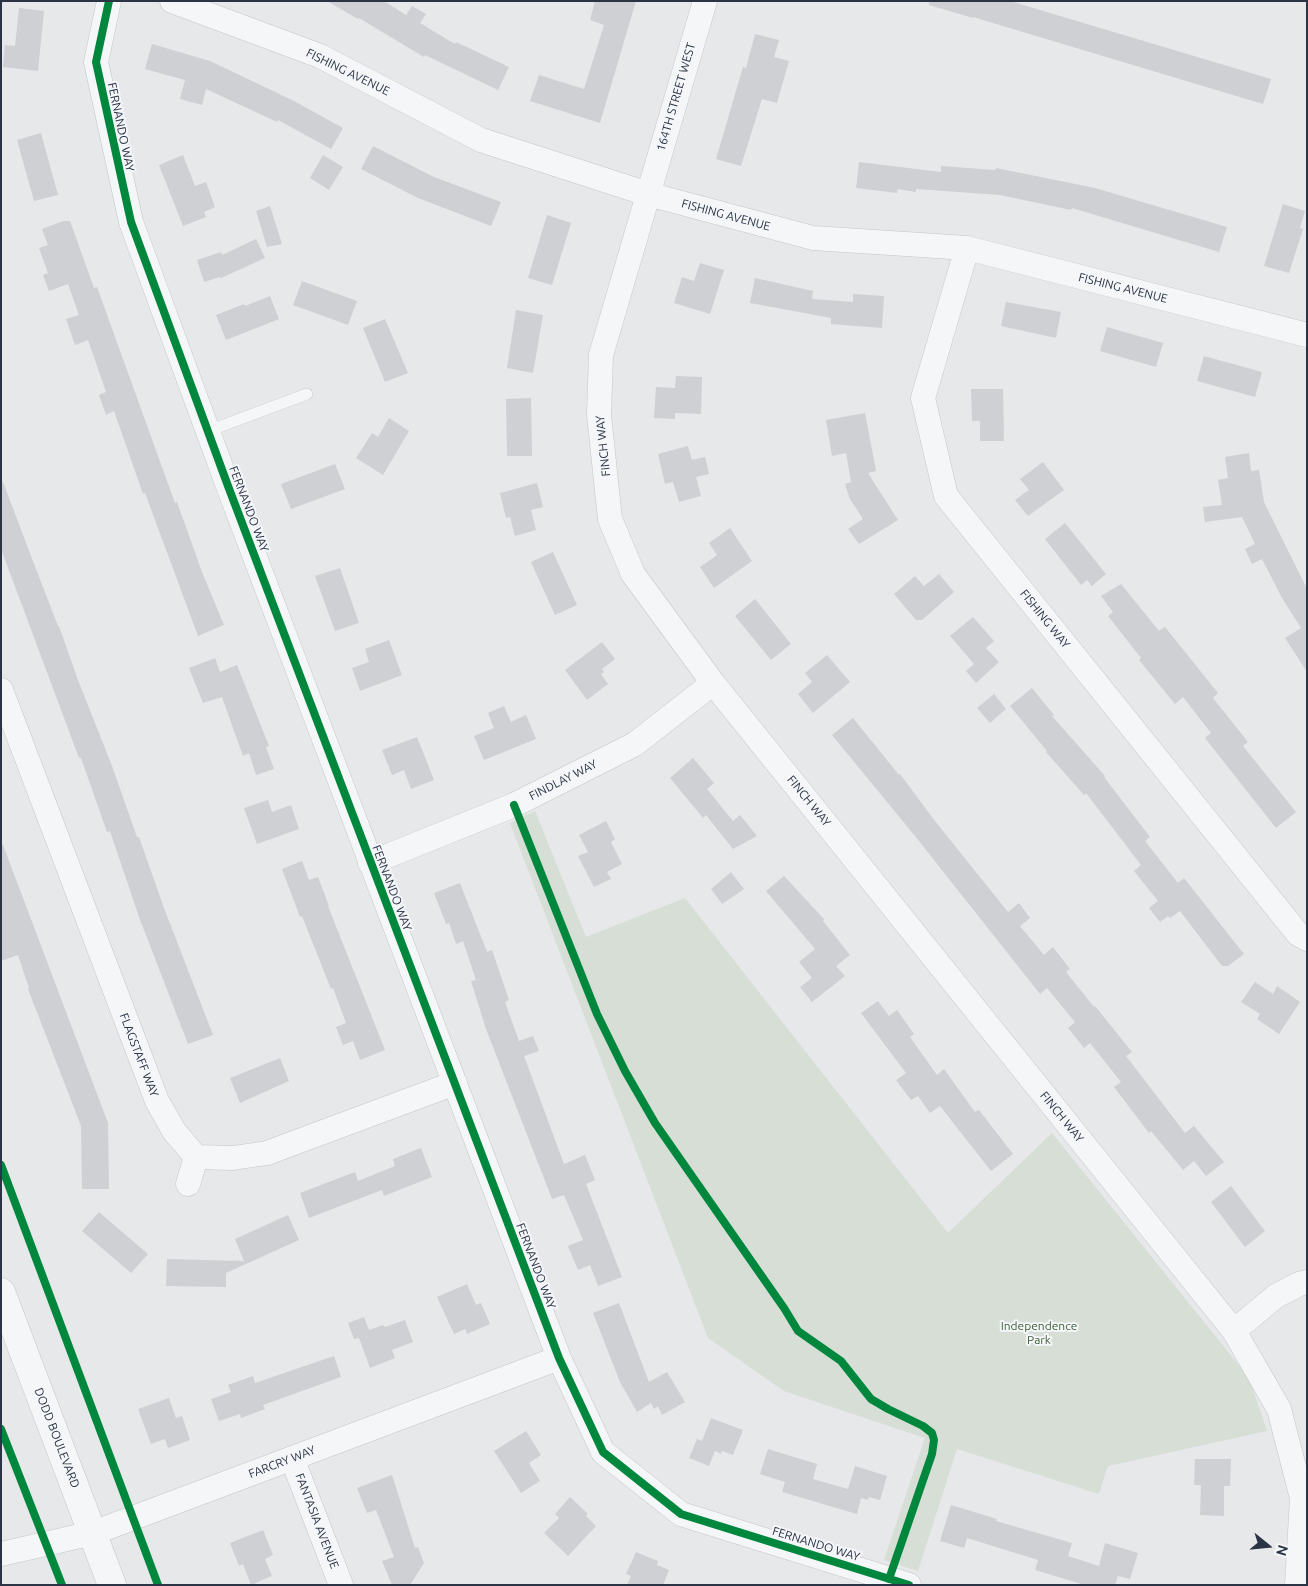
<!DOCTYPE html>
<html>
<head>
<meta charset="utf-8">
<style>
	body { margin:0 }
	#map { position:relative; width:1308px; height:1586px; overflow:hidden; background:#e6e8ea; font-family:Ubuntu,sans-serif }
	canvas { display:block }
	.frame { position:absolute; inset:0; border:2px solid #2b3445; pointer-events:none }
	.north { position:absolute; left:1243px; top:1521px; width:50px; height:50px; -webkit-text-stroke:4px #f4f6f9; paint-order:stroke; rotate:107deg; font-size:14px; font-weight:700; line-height:20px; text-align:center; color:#2b3445 }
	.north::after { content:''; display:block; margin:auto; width:18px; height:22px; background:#2b3445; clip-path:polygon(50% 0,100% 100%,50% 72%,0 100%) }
</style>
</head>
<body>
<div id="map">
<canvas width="1308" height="1586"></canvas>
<div class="frame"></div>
<div class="north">N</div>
</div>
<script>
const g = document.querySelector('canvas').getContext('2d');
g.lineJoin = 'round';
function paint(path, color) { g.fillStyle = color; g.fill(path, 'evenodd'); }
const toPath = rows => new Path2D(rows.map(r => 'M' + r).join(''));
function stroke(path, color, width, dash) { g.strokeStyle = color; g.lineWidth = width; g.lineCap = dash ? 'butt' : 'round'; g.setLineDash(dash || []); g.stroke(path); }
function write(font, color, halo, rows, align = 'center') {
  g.font = font + ' Ubuntu,sans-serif'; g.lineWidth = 4; g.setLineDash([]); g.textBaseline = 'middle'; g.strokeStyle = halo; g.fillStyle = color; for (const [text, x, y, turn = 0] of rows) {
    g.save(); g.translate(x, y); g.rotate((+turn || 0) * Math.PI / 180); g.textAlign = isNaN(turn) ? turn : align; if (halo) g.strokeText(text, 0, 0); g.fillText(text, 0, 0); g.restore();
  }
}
paint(toPath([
	[535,811,586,937,685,898,948,1233,1052,1133,1249,1378,1267,1431,1108,1466,1099,1494,957,1449,918,1571,884,1560,925,1438,784,1391,708,1338,510,823]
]), '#d6ded6');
paint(toPath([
	[327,1,384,1,406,15,412,6,426,14,420,23,455,44,456,42,509,67,498,90,425,55,424,57,359,18,358,19],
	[595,1,636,1,600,123,530,101,539,75,584,89,604,25,590,20],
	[929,1,1010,1,1271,79,1263,104,973,17,973,18,929,5],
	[19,8,44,11,38,71,3,67,5,45,15,46],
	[755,34,779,40,774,57,789,61,777,103,762,99,741,166,716,159,743,67,746,68],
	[152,44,210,61,294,101,343,128,331,149,278,120,277,122,206,89,202,105,180,99,185,80,145,69],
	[41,133,58,195,34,201,17,140],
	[373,146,434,177,501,202,491,226,418,198,361,169],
	[183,155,195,186,206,182,215,207,204,212,206,217,183,226,159,165],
	[323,155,343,167,329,190,310,178],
	[859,162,941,172,941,166,995,170,996,168,1095,188,1227,227,1219,252,1072,208,1071,210,1000,195,916,189,916,192,898,189,897,193,856,188],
	[1283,204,1305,211,1300,228,1303,229,1289,273,1264,266],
	[270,206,282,244,267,247,256,211],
	[547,215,571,223,552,285,528,278],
	[63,221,70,221,94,288,97,287,175,503,177,502,202,572,224,625,198,636,145,493,143,494,114,411,106,415,99,395,106,392,88,340,75,345,66,319,79,315,68,284,49,291,43,275,48,273,39,248,48,245,42,229],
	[256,239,265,258,221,278,220,277,204,282,197,260,221,252,222,255],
	[700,263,724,270,710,314,674,303,682,277,694,281],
	[755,278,813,291,812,299,853,302,853,294,884,296,882,328,831,324,831,318,750,303],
	[302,281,357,301,348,325,293,305],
	[270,296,279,319,226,340,216,315,244,304,245,306],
	[1006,302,1061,312,1056,338,1001,326],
	[516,310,543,315,533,373,507,368],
	[385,319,408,373,385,382,363,328],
	[1107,327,1163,343,1156,367,1100,351],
	[1204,356,1262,372,1255,397,1197,381],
	[676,376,702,377,701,414,675,413,675,419,654,418,656,387,675,388],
	[971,389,1003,389,1004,441,980,441,980,421,972,421],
	[531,398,532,456,507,456,506,399],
	[865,413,876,471,868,473,898,520,859,544,848,529,863,519,850,499,845,484,851,482,846,453,832,456,826,420],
	[389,418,409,431,383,475,356,458,372,433,378,437],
	[688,446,692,460,705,457,709,474,696,477,701,496,679,502,673,482,665,484,658,454],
	[1249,453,1251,471,1259,470,1264,502,1307,589,1307,672,1285,638,1301,628,1282,598,1262,559,1252,564,1245,549,1255,544,1242,517,1205,522,1203,507,1222,505,1218,480,1228,478,1225,457],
	[1043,462,1064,490,1028,516,1015,500,1029,490,1020,479],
	[335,464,345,489,291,509,281,484],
	[1,482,3,482,31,556,58,626,59,626,78,680,112,766,137,837,139,837,164,908,213,1035,188,1044,139,917,110,831,107,832,81,758,79,758,1,549],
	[537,483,543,507,531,510,536,530,515,536,510,517,506,518,500,493],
	[1065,523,1106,574,1092,586,1087,580,1081,585,1045,539],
	[730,528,752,561,714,588,700,567,717,555,709,543],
	[553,552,577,605,555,615,531,562],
	[340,568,359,623,335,631,315,576],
	[939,574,954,592,922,620,916,620,894,594,915,576,924,586],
	[1121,584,1159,631,1165,627,1218,693,1213,698,1248,742,1243,746,1296,812,1276,828,1205,738,1211,733,1183,697,1175,704,1139,660,1141,658,1108,616,1113,612,1101,596],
	[755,599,791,644,771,660,735,616],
	[973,617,994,641,986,648,999,662,976,683,966,671,974,664,950,636],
	[389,640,402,675,360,691,352,668,369,662,365,649],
	[602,642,615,659,602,669,604,672,601,674,608,684,587,700,565,670],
	[827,655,850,682,813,713,798,694,812,682,805,673],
	[215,658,220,672,237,665,269,746,266,747,274,769,256,775,249,753,243,756,222,697,203,703,189,668],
	[1032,688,1054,715,1052,716,1105,776,1104,777,1150,837,1145,841,1178,883,1184,878,1244,954,1228,966,1222,966,1180,911,1170,918,1168,916,1160,922,1149,908,1158,901,1134,871,1141,865,1086,793,1084,795,1046,752,1047,751,1010,706],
	[994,694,1006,709,990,723,977,708],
	[504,706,511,722,526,715,536,739,484,760,474,736,494,728,488,713],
	[853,718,899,775,900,774,935,821,1008,912,1019,903,1030,918,1020,926,1044,955,1053,947,1070,969,1066,972,1094,1007,1095,1006,1132,1052,1126,1056,1185,1133,1194,1126,1224,1162,1206,1176,1194,1161,1183,1170,1151,1131,1149,1133,1114,1087,1121,1082,1090,1043,1084,1048,1068,1028,1075,1022,1047,988,1040,994,915,836,832,735],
	[417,737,434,780,411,789,404,770,392,775,382,750],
	[693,758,714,783,707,789,733,821,740,815,757,836,733,849,706,815,703,818,670,778],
	[268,800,272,812,291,805,299,829,257,844,244,808],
	[606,821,615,839,611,842,622,864,607,872,611,879,594,887,578,856,588,852,579,835],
	[3,845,108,1123,109,1189,82,1189,81,1126,28,989,29,988,18,955,1,961,1,846],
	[302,861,309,880,318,877,329,906,328,906,385,1050,360,1060,353,1041,343,1045,336,1027,346,1023,333,988,331,989,302,916,300,917,282,869],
	[731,872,744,889,722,904,711,889],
	[784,876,824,919,823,921,850,955,836,966,845,976,812,1002,800,987,812,978,799,962,815,949,766,891],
	[460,883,487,952,492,950,509,1000,505,1002,519,1041,533,1036,539,1051,524,1056,564,1164,585,1155,595,1180,586,1184,622,1277,598,1286,590,1265,578,1270,568,1246,583,1240,564,1195,552,1199,486,1029,471,981,476,980,463,941,456,944,449,923,446,924,434,893],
	[1255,982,1273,994,1277,986,1300,1002,1279,1034,1257,1019,1260,1014,1241,1002],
	[878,1001,889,1016,897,1010,914,1034,910,1037,937,1075,944,1069,975,1112,979,1110,1013,1154,991,1171,940,1106,930,1113,918,1096,911,1100,896,1080,906,1073,861,1013],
	[280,1058,289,1081,240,1103,230,1078],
	[421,1148,432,1177,384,1196,382,1190,309,1218,300,1193,355,1172,358,1181,395,1166,393,1159],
	[1231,1186,1265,1231,1245,1247,1211,1202],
	[99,1212,148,1254,131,1273,82,1231],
	[288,1215,299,1240,226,1273,226,1287,166,1286,167,1259,244,1261,235,1239],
	[467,1284,476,1305,481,1303,490,1324,467,1334,465,1329,454,1334,437,1297],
	[619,1303,649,1382,667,1372,685,1402,662,1415,658,1406,654,1409,651,1403,637,1412,620,1382,593,1313],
	[364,1317,369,1330,383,1325,385,1327,405,1320,413,1342,392,1350,395,1358,370,1368,359,1338,354,1339,348,1323],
	[334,1356,341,1377,263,1405,265,1409,241,1418,240,1414,219,1421,211,1399,231,1392,228,1385,253,1376,255,1383],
	[169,1398,176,1418,182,1416,190,1440,168,1448,165,1439,151,1444,138,1409],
	[711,1418,743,1430,733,1455,722,1451,721,1454,715,1451,709,1466,689,1458,697,1439,702,1441],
	[526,1431,541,1455,529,1463,540,1481,521,1493,494,1451],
	[768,1449,817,1464,813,1479,848,1489,855,1466,887,1476,880,1500,869,1497,868,1500,861,1498,857,1514,782,1492,785,1482,760,1474],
	[1195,1459,1231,1459,1230,1486,1224,1486,1224,1516,1200,1515,1201,1485,1194,1485],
	[392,1475,415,1548,418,1547,424,1563,410,1585,392,1585,382,1561,394,1557,376,1510,367,1513,357,1488],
	[570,1497,588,1514,586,1516,596,1526,568,1556,544,1533,559,1518,555,1514],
	[951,1505,997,1519,996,1521,1072,1543,1068,1556,1099,1566,1105,1543,1138,1553,1130,1579,1118,1576,1115,1585,1085,1585,1035,1570,1038,1560,967,1538,964,1548,940,1541],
	[263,1530,273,1555,265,1559,272,1576,251,1585,243,1564,239,1566,230,1543],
	[636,1552,658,1561,657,1565,669,1570,663,1585,627,1585,631,1576,626,1574]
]), '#ced0d3');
const service = toPath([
	[208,431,307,394]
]);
const minor = toPath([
	[109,1,96,62,131,222,228,486,559,1358,603,1452,681,1514,909,1585],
	[172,1,320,56,481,140,648,194,813,238,967,248,1307,335],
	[705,1,601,355,599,415,610,519,633,574,713,683,1234,1331,1279,1409,1302,1498,1297,1585],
	[967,248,923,398,946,496,1298,934,1307,939],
	[1,690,157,1101,174,1131,196,1157,233,1158,267,1153,455,1083],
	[370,863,514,805,635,744,713,683],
	[188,1184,196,1157],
	[1234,1331,1276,1296,1299,1284,1307,1282],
	[292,1458,341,1585],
	[1,1554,93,1533,559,1358]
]);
const tertiary = toPath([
	[1,1292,112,1585]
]);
stroke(service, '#c4c6c8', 12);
stroke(minor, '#c4c6c8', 25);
stroke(tertiary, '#c4c6c8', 29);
stroke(service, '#f5f6f7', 11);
stroke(minor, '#f5f6f7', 24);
stroke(tertiary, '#f5f6f7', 28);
stroke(toPath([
	[109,1,96,62,131,222,228,486,559,1358,603,1452,681,1514,909,1585],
	[514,805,597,1014,625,1071,655,1123,784,1308,798,1331,841,1361,871,1399,888,1409,923,1426,932,1433,934,1440,932,1454,889,1579],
	[1,1165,158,1585],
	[1,1429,62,1585]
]), '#00873e', 8);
write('12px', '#2b3445', '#f4f6f9', [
	["FISHING AVENUE",348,72,26],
	["164TH STREET WEST",676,97,-74],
	["FERNANDO WAY",121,127,78],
	["FISHING AVENUE",726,215,15],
	["FISHING AVENUE",1123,288,14],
	["FINCH WAY",603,446,-96],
	["FERNANDO WAY",249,509,69],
	["FISHING WAY",1045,619,51],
	["FINDLAY WAY",563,780,-27],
	["FINCH WAY",809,801,51],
	["FERNANDO WAY",392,888,69],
	["FLAGSTAFF WAY",139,1055,69],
	["FINCH WAY",1062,1117,51],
	["FERNANDO WAY",536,1266,69],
	["DODD BOULEVARD",57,1438,69],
	["FARCRY WAY",282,1462,-21],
	["FANTASIA AVENUE",317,1521,69],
	["FERNANDO WAY",816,1544,17]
]);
write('12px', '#3f6138', '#f4f6f9', [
	["Independence",1039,1326],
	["Park",1039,1340]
]);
</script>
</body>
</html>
